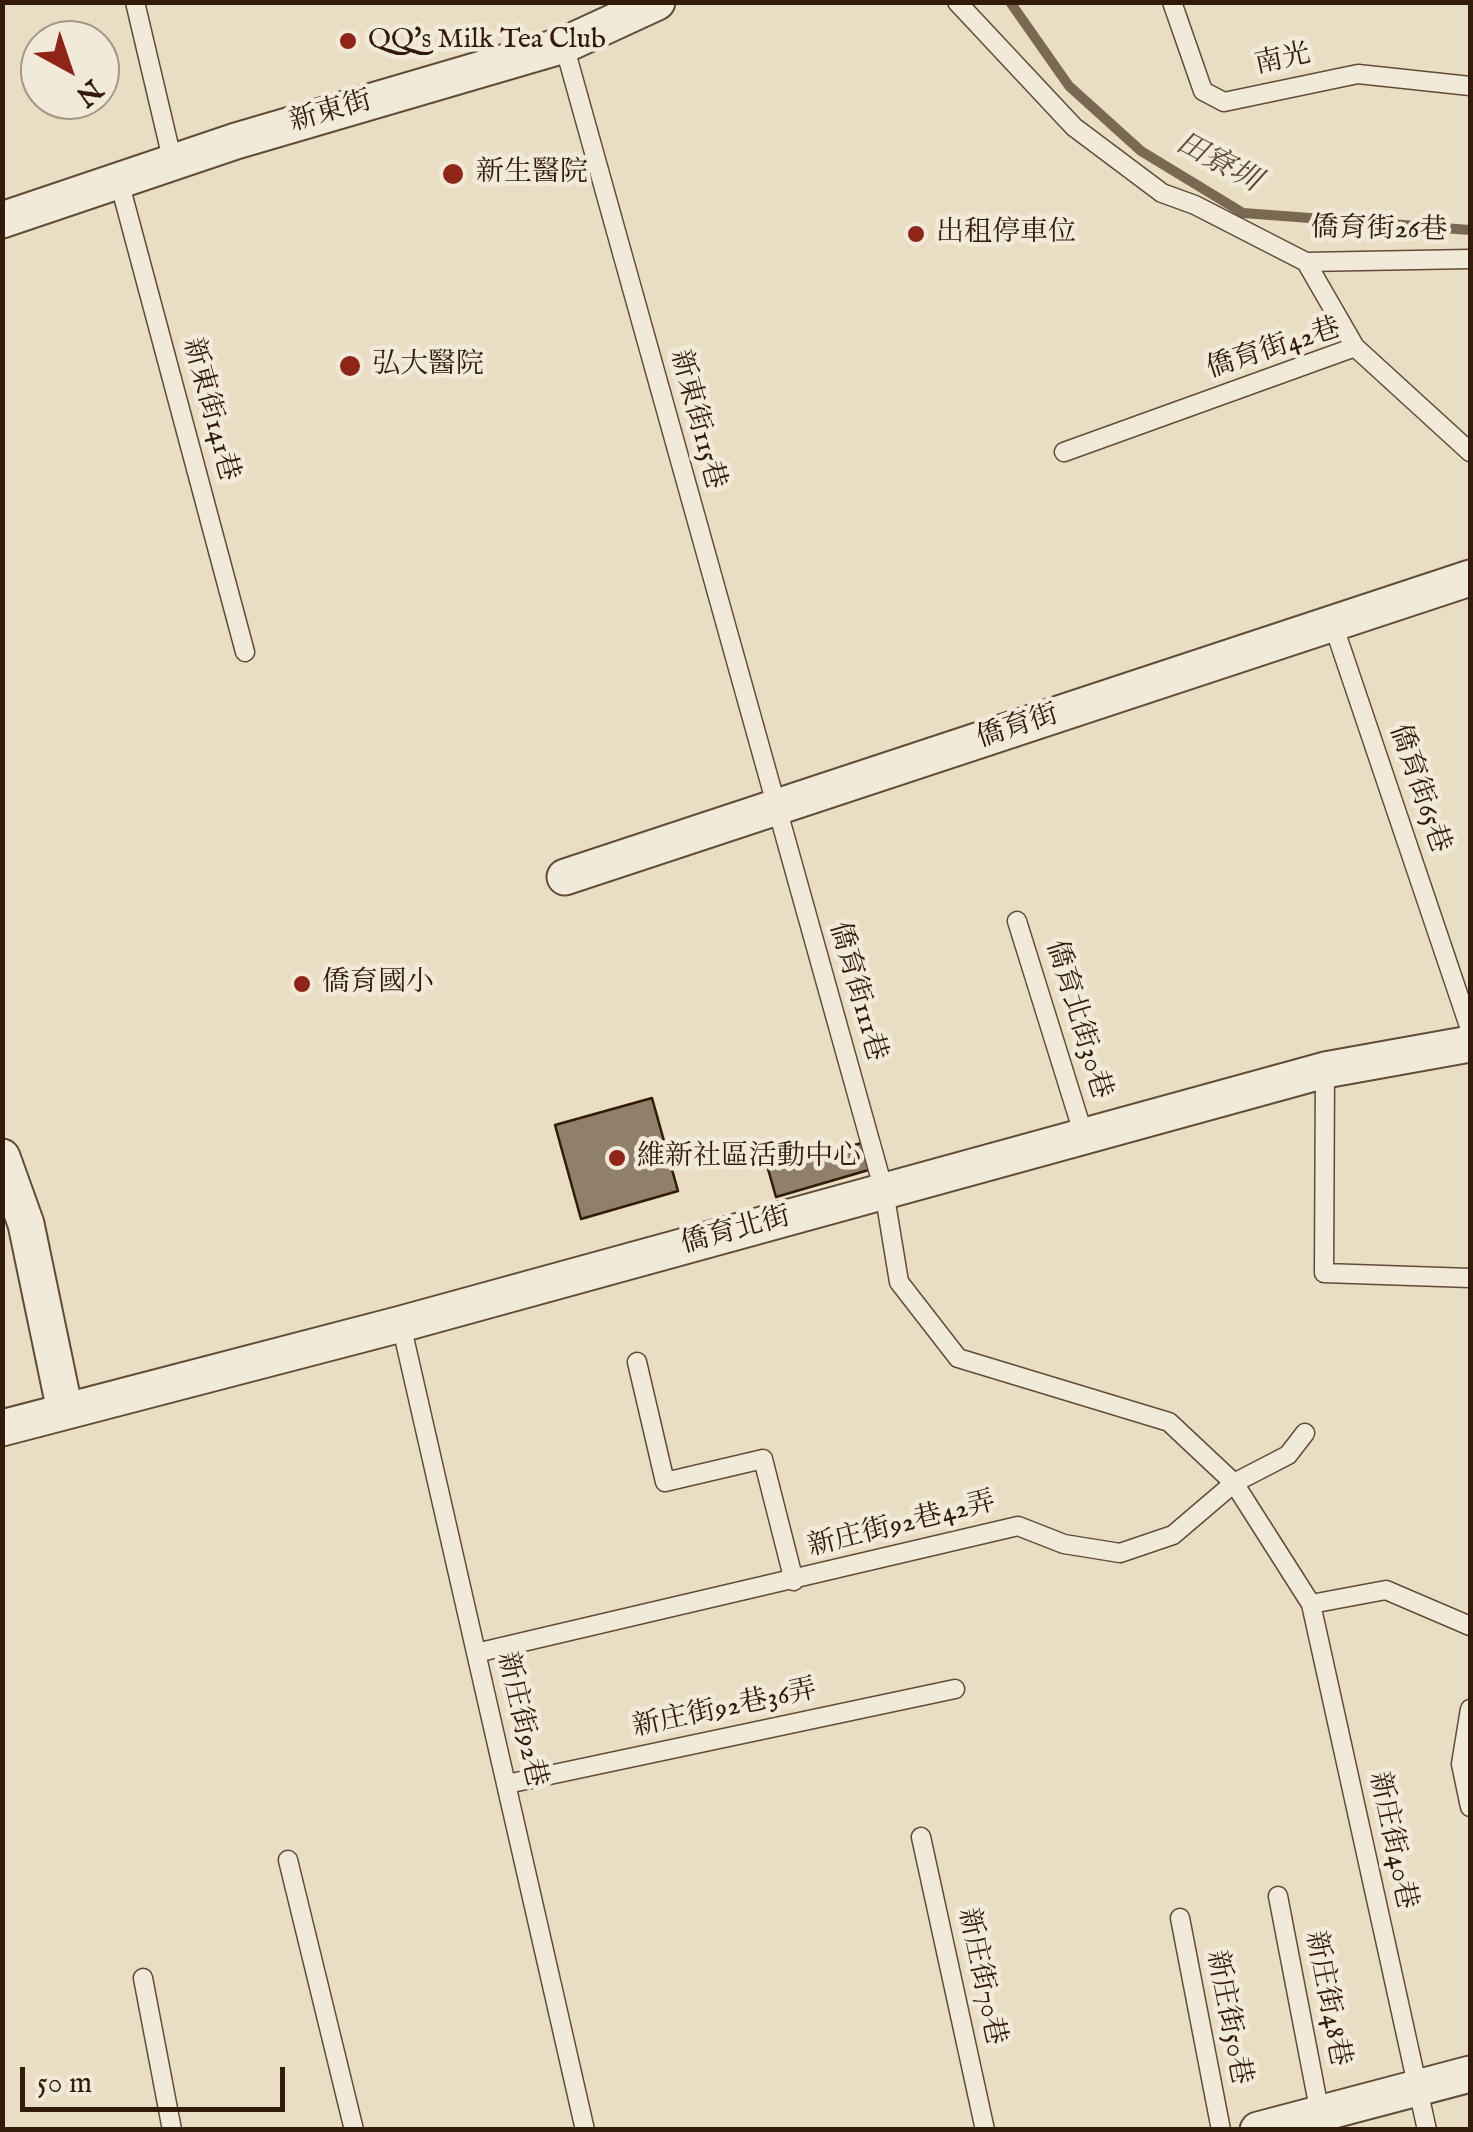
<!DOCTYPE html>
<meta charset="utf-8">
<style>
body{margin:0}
#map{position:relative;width:1473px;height:2132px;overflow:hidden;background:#e9dec3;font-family:"IM FELL English",serif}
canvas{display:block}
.frame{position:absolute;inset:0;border:5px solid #321b08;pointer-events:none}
.north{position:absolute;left:20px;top:20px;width:100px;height:100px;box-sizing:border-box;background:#f1ead8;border:2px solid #a59785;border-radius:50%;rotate:140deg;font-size:28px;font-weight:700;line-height:40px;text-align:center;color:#321b08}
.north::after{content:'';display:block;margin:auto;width:35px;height:45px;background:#8f2418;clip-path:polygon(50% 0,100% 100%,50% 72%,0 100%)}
.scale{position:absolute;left:20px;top:2067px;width:265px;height:45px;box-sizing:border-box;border:5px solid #321b08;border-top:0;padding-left:12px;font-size:30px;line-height:35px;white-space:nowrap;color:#321b08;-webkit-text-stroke:8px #f1ead8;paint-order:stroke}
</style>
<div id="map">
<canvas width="1473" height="2132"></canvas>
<div class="frame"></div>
<div class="north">N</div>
<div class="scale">50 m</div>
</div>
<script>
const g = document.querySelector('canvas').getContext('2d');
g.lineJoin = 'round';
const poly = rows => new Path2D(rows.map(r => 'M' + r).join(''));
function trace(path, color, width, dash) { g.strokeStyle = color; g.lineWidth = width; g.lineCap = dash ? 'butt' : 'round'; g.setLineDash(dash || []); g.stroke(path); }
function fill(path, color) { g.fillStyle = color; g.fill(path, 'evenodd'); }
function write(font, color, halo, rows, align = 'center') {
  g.font = font + ' "IM FELL English","Noto Serif TC",serif'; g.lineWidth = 9; g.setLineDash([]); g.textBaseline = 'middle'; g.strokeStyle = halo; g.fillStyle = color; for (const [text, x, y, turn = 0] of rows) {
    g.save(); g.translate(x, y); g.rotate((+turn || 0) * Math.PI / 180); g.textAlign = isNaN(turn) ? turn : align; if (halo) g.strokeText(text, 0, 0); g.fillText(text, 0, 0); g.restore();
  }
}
trace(poly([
 [1010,2,1069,86,1141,151,1243,213,1470,230]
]), '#7b6852', 10);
const building = poly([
 [652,1098,678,1191,581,1219,555,1125,652,1098],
 [865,1142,872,1169,776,1197,768,1169,865,1142]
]);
fill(building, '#918069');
trace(building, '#321b08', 2.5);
const service = poly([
 [135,2,173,163],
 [957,2,1074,127,1162,193,1195,205,1306,262,1470,259],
 [1172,2,1203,91,1224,102,1358,74,1470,86],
 [564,45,884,1191,899,1282,958,1358,1169,1422,1234,1483,1311,1604,1427,2130],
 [119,181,245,652],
 [1306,262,1355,347],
 [1064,452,1355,347,1470,452],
 [1333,624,1470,1029],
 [1017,921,1084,1136],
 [1325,1070,1324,1273,1470,1278],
 [401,1324,585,2130],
 [637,1362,665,1482,763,1459,794,1581],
 [1311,1604,1386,1590,1470,1626],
 [476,1653,1018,1526,1064,1544,1120,1553,1173,1535,1234,1483,1288,1455,1305,1433],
 [1470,1709,1461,1764,1470,1807],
 [507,1784,955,1689],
 [921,1837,985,2130],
 [288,1860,354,2130],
 [1278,1896,1320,2114],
 [1180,1918,1221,2130],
 [143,1978,172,2130]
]);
const minor = poly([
 [2,220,236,141,564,45,657,2],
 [565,877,1470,578],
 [2,1157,26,1224,65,1411],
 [2,1428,401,1324,1325,1070,1470,1044],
 [1258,2130,1470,2074]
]);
trace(service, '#604c37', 21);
trace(minor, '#604c37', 39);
trace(service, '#f1ead8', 18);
trace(minor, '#f1ead8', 35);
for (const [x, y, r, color] of [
 [348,41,10,"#8f2418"],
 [453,174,12,"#8f2418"],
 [916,234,10,"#8f2418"],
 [350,366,12,"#8f2418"],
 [302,984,10,"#8f2418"],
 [617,1158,10,"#8f2418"]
]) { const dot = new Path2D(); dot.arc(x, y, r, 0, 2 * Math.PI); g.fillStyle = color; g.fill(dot); trace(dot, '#f1ead8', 4); }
write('28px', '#321b08', '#f1ead8', [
 ["QQ's Milk Tea Club",368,41],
 ["新生醫院",476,174],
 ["出租停車位",936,234],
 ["弘大醫院",372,366],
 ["僑育國小",322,984],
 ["維新社區活動中心",637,1158]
], 'left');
write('28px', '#321b08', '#f1ead8', [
 ["南光",1283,61,-12],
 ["新東街",331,113,-16],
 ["僑育街26巷",1379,231,1],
 ["僑育街42巷",1274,350,-18],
 ["新東街141巷",209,410,75],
 ["新東街115巷",696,420,75],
 ["僑育街",1018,728,-18],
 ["僑育街65巷",1418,789,71],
 ["僑育街111巷",856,992,74],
 ["僑育北街30巷",1077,1020,73],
 ["僑育北街",736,1232,-15],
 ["新庄街92巷42弄",902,1526,-14],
 ["新庄街92巷36弄",725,1710,-12],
 ["新庄街92巷",520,1720,77],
 ["新庄街40巷",1391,1841,78],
 ["新庄街70巷",980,1977,78],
 ["新庄街48巷",1326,1999,79],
 ["新庄街50巷",1227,2018,79]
]);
write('italic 30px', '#5c4833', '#f1ead8', [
 ["田寮圳",1217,164,28]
]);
</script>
